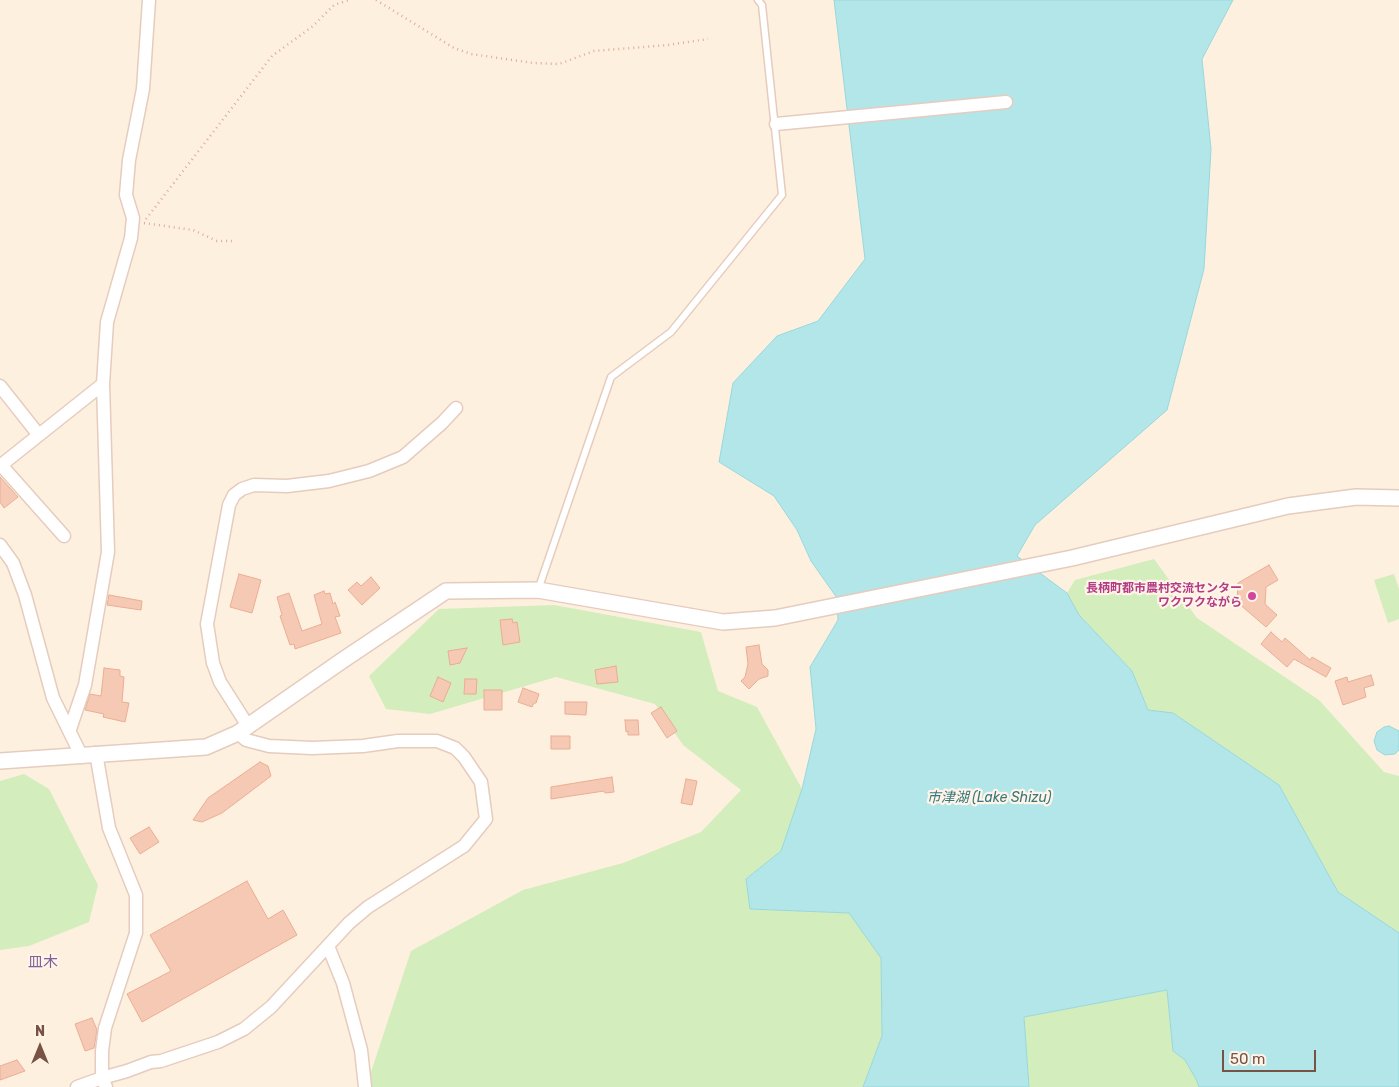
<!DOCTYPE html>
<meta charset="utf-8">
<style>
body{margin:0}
#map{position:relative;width:1399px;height:1087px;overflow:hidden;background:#fef0df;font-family:Rubik,sans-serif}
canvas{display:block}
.north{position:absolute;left:15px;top:1022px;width:50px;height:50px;-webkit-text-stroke:4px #fff4e7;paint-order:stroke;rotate:0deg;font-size:14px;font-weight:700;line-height:20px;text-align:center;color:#775245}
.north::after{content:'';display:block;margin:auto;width:18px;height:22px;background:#775245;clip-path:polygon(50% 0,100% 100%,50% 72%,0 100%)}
.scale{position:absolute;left:1222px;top:1050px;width:94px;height:22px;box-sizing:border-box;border:2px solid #775245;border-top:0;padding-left:6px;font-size:15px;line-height:18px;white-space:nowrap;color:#775245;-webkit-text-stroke:4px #fff4e7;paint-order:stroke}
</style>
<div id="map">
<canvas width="1399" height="1087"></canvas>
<div class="north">N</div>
<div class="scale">50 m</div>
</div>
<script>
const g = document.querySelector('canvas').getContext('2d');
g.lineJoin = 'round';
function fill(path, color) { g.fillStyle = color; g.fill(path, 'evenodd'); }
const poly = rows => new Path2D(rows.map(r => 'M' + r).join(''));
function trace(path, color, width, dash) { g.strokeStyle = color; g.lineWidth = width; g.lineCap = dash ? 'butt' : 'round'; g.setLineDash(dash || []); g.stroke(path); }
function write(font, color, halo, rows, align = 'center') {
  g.font = font + ' Rubik,"Noto Sans JP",sans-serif'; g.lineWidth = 4.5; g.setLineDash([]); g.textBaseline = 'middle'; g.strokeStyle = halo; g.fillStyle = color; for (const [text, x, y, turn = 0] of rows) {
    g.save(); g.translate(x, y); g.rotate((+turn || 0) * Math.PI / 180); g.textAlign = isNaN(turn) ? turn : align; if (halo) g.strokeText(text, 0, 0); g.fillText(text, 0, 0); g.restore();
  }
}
fill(poly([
 [1154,559,1197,618,1319,700,1384,772,1399,776,1399,933,1338,892,1279,785,1173,713,1148,711,1132,671,1079,615,1067,593,1075,580],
 [1394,574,1399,589,1399,619,1388,623,1374,580],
 [554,605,701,632,718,691,757,707,802,789,781,851,746,879,750,909,849,913,881,958,882,1036,863,1087,366,1087,411,951,523,890,623,863,701,832,741,790,683,745,655,704,556,677,430,714,386,709,369,676,439,609],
 [24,774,49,789,98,885,89,922,29,946,0,950,0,781],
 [1167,990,1173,1051,1185,1060,1197,1081,1199,1087,1029,1087,1024,1017]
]), '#d4edbd');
const water = poly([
 [834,0,1233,0,1202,59,1211,149,1204,269,1167,410,1035,525,1017,556,1067,593,1079,615,1132,671,1148,710,1173,713,1279,785,1338,892,1399,933,1399,1087,1199,1087,1197,1081,1185,1060,1173,1051,1167,990,1024,1017,1029,1087,863,1087,882,1036,881,958,849,913,750,909,746,879,781,851,802,789,816,729,810,667,838,620,837,598,811,561,797,530,774,496,719,462,733,383,777,336,818,321,865,259,834,0],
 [1389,726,1399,731,1399,750,1395,754,1385,755,1377,750,1374,741,1377,732,1384,727,1389,726]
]);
fill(water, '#b2e6e9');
trace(water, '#98d7dc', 1);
const building = poly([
 [0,477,18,497,4,508,0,502,0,477],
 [1269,565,1278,580,1266,587,1265,604,1277,615,1266,627,1237,602,1238,583,1269,565],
 [239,574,261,580,252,613,230,607,239,574],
 [371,577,380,588,362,605,348,590,357,582,361,586,371,577],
 [324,591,325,594,330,593,333,604,335,602,340,616,335,617,341,633,295,649,294,644,290,645,280,616,282,615,277,597,289,593,302,631,322,624,314,595,324,591],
 [109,595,142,601,141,610,107,605,109,595],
 [512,619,513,623,517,622,520,642,503,645,500,620,512,619],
 [1271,632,1282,642,1285,638,1310,660,1312,657,1331,668,1326,677,1294,659,1287,667,1261,644,1271,632],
 [759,645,762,664,768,670,768,676,759,679,749,689,741,681,745,677,748,664,746,647,759,645],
 [467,648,460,663,450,665,448,651,467,648],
 [616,666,618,682,597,684,595,670,616,666],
 [104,668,120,670,120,676,124,677,122,702,129,703,125,722,103,717,104,714,85,710,90,694,101,696,104,668],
 [1371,675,1374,685,1364,688,1366,697,1343,705,1335,681,1347,677,1348,682,1371,675],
 [438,677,451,683,443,702,430,696,438,677],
 [465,679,477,679,476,694,464,694,465,679],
 [523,688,539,694,536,703,534,703,532,707,518,702,523,688],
 [484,690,502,690,502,710,484,710,484,690],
 [565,702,587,702,586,715,565,714,565,702],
 [661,707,677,731,667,738,651,713,661,707],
 [625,720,638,720,639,735,628,735,628,731,626,732,625,720],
 [551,736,570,736,570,749,551,749,551,736],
 [260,762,268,766,271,776,222,813,202,822,193,820,208,798,260,762],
 [612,777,614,792,605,793,604,791,551,799,551,787,612,777],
 [686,779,697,781,692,805,681,803,686,779],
 [149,827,159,842,140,854,130,838,149,827],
 [247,881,268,919,283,910,297,935,142,1022,127,994,171,971,150,935,247,881],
 [92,1018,97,1030,94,1048,85,1051,75,1024,92,1018],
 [17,1060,25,1071,0,1080,0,1066,17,1060]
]);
fill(building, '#f6c9b4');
trace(building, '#eaad93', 1);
const service = poly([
 [538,590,611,377,671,332,782,195,762,5,758,0]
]);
const minor = poly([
 [776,124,1006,102],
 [0,386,38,434],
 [1,465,64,536],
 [0,466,103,384,107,322,131,238,133,218,126,195,129,160,143,89,149,0],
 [0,545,13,563,25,595,53,698,81,755],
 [248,726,220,682,213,663,207,624,229,505,234,495,242,489,254,485,287,486,329,481,369,471,403,457,442,423,456,408],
 [70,729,85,685,108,552,103,384],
 [96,753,109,828,136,895,136,933,105,1028,102,1051,102,1078,106,1087],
 [328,946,343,983,361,1050,365,1087],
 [77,1087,102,1078,127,1071,151,1062,161,1061,218,1042,244,1029,271,1007,349,923,368,907,464,846,486,819,481,782,464,757,455,748,437,741,398,741,363,746,312,748,269,746,246,740,238,733]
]);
const tertiary = poly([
 [0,761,206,747,238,733,343,660,446,591,538,590,723,622,775,618,1072,558,1288,506,1356,497,1399,498]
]);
trace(service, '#e5ccbe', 9);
trace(minor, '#e5ccbe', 15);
trace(tertiary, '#e5ccbe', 18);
trace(poly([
 [376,0,454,48,471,54,533,63,559,64,594,51,668,45,708,39],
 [146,219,272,56,313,26,334,5,349,0],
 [144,223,193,230,217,241,232,241]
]), '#dbac98', 2.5, [1, 4]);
trace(service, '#fff', 6);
trace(minor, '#fff', 12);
trace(tertiary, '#fff', 15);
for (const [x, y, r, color] of [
 [1252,596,5,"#d1479c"]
]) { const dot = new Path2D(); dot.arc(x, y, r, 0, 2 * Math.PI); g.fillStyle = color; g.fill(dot); trace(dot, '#fff4e7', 2); }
write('bold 12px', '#b23c85', '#fff4e7', [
 ["長柄町都市農村交流センター",1242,589],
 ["ワクワクながら",1242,603]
], 'right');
write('italic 14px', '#37787e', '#fff4e7', [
 ["市津湖 (Lake Shizu)",989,798]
]);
write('15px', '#82609b', '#fff4e7', [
 ["皿木",43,963]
]);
</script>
